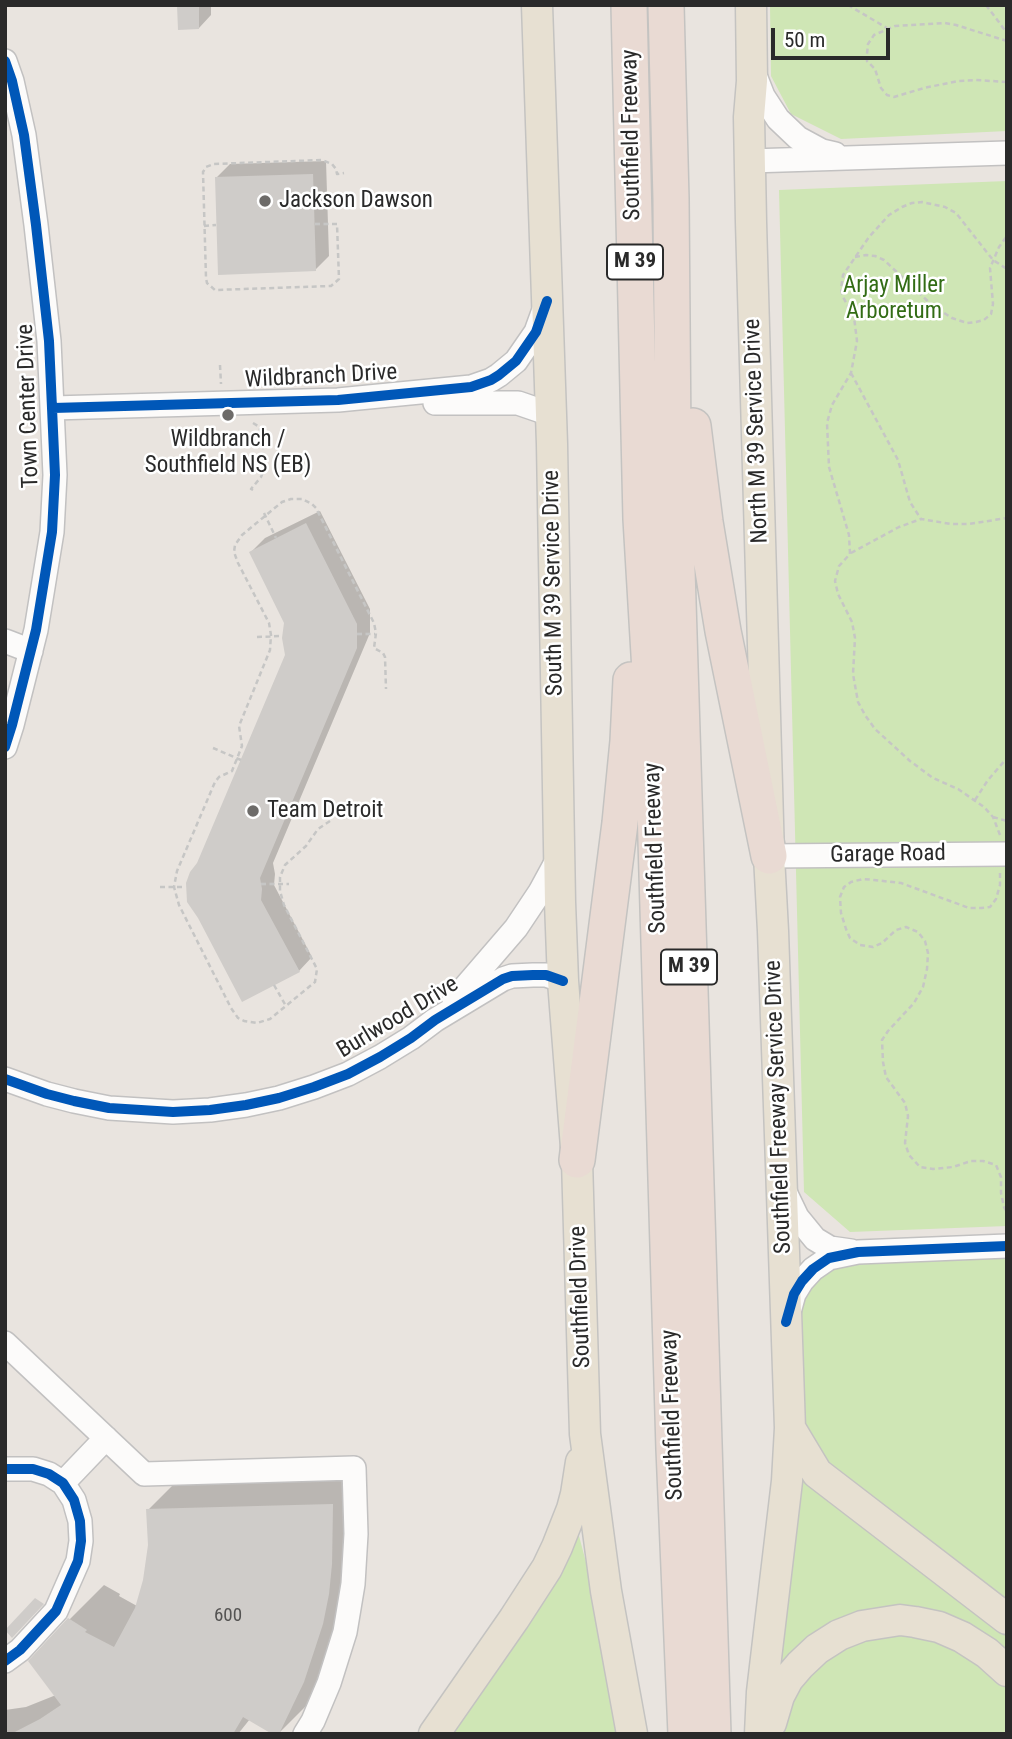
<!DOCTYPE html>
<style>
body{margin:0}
#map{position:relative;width:1012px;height:1739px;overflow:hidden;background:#e9e4df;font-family:"Roboto Condensed",sans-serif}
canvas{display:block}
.frame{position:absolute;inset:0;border:7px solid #2a2a2a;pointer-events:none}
.scale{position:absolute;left:771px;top:28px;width:119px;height:32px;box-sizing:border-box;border:4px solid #2a2a2a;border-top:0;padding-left:9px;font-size:21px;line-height:24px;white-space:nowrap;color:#2a2a2a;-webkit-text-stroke:5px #fff;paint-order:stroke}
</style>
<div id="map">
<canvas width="1012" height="1739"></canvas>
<div class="frame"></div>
<div class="scale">50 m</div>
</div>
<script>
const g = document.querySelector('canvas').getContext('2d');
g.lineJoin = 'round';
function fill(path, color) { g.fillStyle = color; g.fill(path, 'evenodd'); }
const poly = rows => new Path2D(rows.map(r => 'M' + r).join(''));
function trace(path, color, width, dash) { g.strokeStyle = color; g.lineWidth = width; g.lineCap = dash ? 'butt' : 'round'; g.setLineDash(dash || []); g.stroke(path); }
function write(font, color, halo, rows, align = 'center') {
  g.font = font + ' "Roboto Condensed",sans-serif'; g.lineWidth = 5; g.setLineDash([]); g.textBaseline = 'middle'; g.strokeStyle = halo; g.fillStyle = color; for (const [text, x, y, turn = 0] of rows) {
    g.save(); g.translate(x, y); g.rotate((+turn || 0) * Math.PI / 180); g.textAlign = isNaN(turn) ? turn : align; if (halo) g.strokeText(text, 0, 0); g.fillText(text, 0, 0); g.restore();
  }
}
fill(poly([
 [770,5,1007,5,1007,131,841,139,791,114,771,76],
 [1007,181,1007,1226,850,1232,804,1192,779,190],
 [1007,1254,1007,1603,826,1466,801,1429,798,1324,801,1307,811,1287,828,1271,847,1261],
 [804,1474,1007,1625,1007,1660,892,1612,778,1677,799,1476],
 [578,1532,603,1627,624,1734,441,1734],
 [888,1631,940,1638,995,1671,1007,1687,1007,1734,782,1734,784,1720,799,1688,822,1659,843,1645]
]), '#cfe6b5');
fill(poly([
 [179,5,211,5,211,15,199,28],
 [326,161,329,256,315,270,216,178,230,164],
 [320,511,370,609,370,633,273,863,275,874,274,885,312,957,299,971,199,863,287,655,286,623,251,552,265,538],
 [367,1469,366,1527,312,1700,278,1734,250,1719,238,1734,5,1734,5,1710,26,1707,56,1695,69,1620,104,1585,120,1594,119,1596,137,1606,145,1581,150,1545,148,1510,183,1475]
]), '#0003');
fill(poly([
 [177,5,199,5,199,29,178,30],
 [313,174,316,271,218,275,215,177],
 [306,523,357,624,357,648,260,878,262,889,261,900,300,972,242,1002,198,918,187,902,186,883,190,872,197,863,285,655,282,638,284,623,249,552],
 [333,1504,332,1564,329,1594,323,1624,304,1682,279,1734,272,1734,243,1717,233,1734,11,1734,40,1719,61,1705,28,1661,68,1618,87,1630,85,1632,114,1647,135,1608,143,1580,148,1545,146,1509],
 [35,1598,44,1604,12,1638,5,1630]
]), '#cfccc9');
const minor = poly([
 [5,61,12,81,24,135,36,225,49,341,55,475,52,532,36,630,12,725,5,747],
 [754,73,763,96,778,119,798,138,822,151,835,154],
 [750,161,1007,153],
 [435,403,518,403,550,414],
 [53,408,338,400,471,387,491,380,499,375,516,361,536,332,545,307],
 [5,641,31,651],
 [769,856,1007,854],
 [454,1000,516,928,540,892,559,857],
 [5,1079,47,1094,74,1101,109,1108,173,1112,210,1110,246,1105,279,1098,314,1087,348,1074,380,1057,411,1038,435,1020,503,979,512,976,533,975,546,975,563,981],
 [785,1192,797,1217,815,1239,830,1248,851,1251],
 [789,1312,794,1294,802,1281,813,1269,829,1258,858,1252,1007,1246],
 [5,1343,144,1474,354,1468,356,1534,353,1584,345,1632,329,1683,313,1721,305,1734],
 [5,1469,33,1469,49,1474,63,1483,74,1500,80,1521,81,1541,78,1561,56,1611,20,1650,5,1661],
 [63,1483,106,1438]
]);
const major = poly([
 [537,5,552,444,560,902,563,981,577,1160,585,1434,606,1591,632,1734],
 [751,5,752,81,749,117,751,222,769,856,773,931,790,1428,787,1481,762,1692,760,1734],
 [790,1428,817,1473,1007,1619],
 [771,1723,779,1696,788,1679,800,1665,817,1649,839,1635,862,1626,900,1620,915,1622,939,1627,962,1637,987,1653,1007,1671],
 [434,1734,514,1619,547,1568,557,1547,572,1509,576,1494,581,1462]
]);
const highway = poly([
 [629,5,641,519,652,705,674,1449,686,1734],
 [666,5,671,199,673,440,713,1734],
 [693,426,705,522,723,631,769,856],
 [577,1160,620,823,628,741,631,680]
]);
trace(minor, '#c2c1c1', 26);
trace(major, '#c4c3c1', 33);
trace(highway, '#c4c3c1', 38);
trace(poly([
 [848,5,887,28],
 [986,5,1007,33],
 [1007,41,956,25,945,23,895,26,874,35,868,44,867,54,867,61,875,69,881,88,887,95,894,97,924,88,958,81,976,80,1007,82],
 [315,224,337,224,339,279,331,286,215,290,207,283,206,278,203,172,206,167,214,164,322,160,332,164,336,169,337,174,344,173],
 [204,226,216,225],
 [855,257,866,255,875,256,884,260,933,306,952,318,967,323,976,322,984,320,991,314,993,304,990,268,999,247,1007,236],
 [220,365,221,384],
 [851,373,898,460,910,502,921,519],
 [253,423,258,426,263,434,263,454],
 [253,490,251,489,261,477,263,472],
 [264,513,276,538],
 [851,553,899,527,921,519,951,524,969,524,1007,518],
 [357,634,375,634],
 [257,637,282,636],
 [213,748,241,760],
 [975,800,988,780,1007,758],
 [993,817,1007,821],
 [330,821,318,829,306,846,285,865,280,877,280,891,284,905,317,969,315,982,270,1019,257,1023,244,1021,238,1018,231,1008,179,905,174,887,177,871,215,782,219,777,232,771,242,746,239,726,270,650,271,635,269,623,238,563,234,552,235,545,242,535,282,502,291,499,302,499,312,504,316,508,374,623,376,633,374,648,383,653,385,657,386,689],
 [1000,835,993,817,984,807,958,789,933,778,910,761,875,729,865,715,858,702,853,674,855,638,852,622,838,594,835,581,839,566,850,554,849,535,829,467,827,423,832,405,851,373,857,341,854,317,843,297,841,289,843,275,869,237,889,215,902,207,912,203,922,202,945,207,956,213,993,260,1007,269],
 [1000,873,1000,885,996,899,990,907,981,908,969,908,901,883,874,880,863,879,851,882,844,887,840,897,841,913,846,929,850,938,860,945,873,947,882,943,896,930,906,927,918,932,925,941,928,953,927,969,923,987,914,1003,888,1031,882,1040,883,1062,886,1077,905,1103,908,1116,905,1143,909,1155,920,1167,933,1169,953,1167,971,1161,983,1161,996,1165,1001,1177,1001,1193,1004,1207,1007,1212],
 [261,884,289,884],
 [160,887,185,887],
 [274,985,286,1006]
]), '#c6c6c5', 2.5, [5, 3.5]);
trace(minor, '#fcfbfa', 23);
trace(major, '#e7e0d2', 30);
trace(highway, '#e9dad3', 35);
trace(poly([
 [5,61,12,81,24,135,36,225,49,341,55,475,52,532,36,630,12,725,5,747],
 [53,408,338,400,471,387,491,380,499,375,516,361,536,332,547,301],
 [5,1079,47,1094,74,1101,109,1108,173,1112,210,1110,246,1105,279,1098,314,1087,348,1074,380,1057,411,1038,435,1020,503,979,512,976,533,975,546,975,563,981],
 [786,1322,794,1294,802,1281,813,1269,829,1258,858,1252,1007,1246],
 [5,1469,33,1469,49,1474,63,1483,74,1500,80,1521,81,1541,78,1561,56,1611,20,1650,5,1661]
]), '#0057b8', 10);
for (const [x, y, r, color] of [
 [265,201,7,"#6d6b69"],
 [228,415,7,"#6d6b69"],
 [253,811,7,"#6d6b69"]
]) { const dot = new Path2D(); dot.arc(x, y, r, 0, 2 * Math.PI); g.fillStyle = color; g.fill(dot); trace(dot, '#fff', 2.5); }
write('19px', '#545352', null, [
 ["600",228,1616]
]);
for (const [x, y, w] of [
 [635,262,56],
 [689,967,56]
]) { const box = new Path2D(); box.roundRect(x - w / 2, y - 17.5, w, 35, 5); g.fillStyle = '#fff'; g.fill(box); trace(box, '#2a2a2a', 2); }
write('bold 21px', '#2a2a2a', null, [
 ["M 39",635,262],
 ["M 39",689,967]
]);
write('23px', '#2a2a2a', '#fff', [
 ["Southfield Freeway",632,135,-91],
 ["Wildbranch Drive",321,377,-3],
 ["Town Center Drive",29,406,-92],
 ["North M 39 Service Drive",757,431,-92],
 ["South M 39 Service Drive",554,583,-91],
 ["Southfield Freeway",656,848,-92],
 ["Garage Road",888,855,-1],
 ["Burlwood Drive",398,1018,-31],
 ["Southfield Freeway Service Drive",779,1107,-92],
 ["Southfield Drive",581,1297,-92],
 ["Southfield Freeway",673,1415,-92]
]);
write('23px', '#2a2a2a', '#fff', [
 ["Jackson Dawson",279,201],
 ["Wildbranch /",228,440,"center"],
 ["Southfield NS (EB)",228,466,"center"],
 ["Team Detroit",267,811]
], 'left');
write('23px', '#326c15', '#fff', [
 ["Arjay Miller",894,286],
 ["Arboretum",894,312]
]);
</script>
